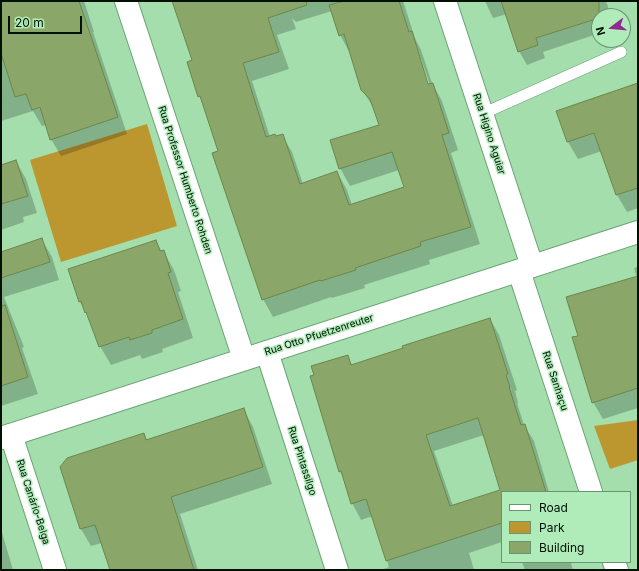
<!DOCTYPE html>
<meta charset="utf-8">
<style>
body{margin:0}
#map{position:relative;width:639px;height:571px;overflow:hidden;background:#a3deac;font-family:Inter,sans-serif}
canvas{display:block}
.frame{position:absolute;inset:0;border:2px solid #001103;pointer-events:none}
.legend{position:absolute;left:501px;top:491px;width:130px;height:72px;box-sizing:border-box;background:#b0ecb9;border:1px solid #6a9470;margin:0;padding:5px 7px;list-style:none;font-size:12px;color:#001103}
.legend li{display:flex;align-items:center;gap:8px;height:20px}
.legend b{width:20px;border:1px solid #6a9470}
.north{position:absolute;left:591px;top:8px;width:40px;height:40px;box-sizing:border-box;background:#b0ecb9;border:1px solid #6a9470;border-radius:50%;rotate:254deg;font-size:11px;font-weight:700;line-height:16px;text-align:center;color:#001103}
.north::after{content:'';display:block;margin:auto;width:14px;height:18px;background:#912a8f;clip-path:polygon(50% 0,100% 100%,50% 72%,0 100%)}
.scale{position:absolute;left:8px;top:16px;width:74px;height:18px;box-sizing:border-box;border:2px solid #001103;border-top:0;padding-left:5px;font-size:12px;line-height:14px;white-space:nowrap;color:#001103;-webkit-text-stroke:3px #b0ecb9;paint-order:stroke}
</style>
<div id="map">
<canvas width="639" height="571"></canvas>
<div class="frame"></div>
<ul class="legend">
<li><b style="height:5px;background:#fff"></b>Road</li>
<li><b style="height:11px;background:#bc972f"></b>Park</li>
<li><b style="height:11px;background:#8aa769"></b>Building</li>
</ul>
<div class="north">N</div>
<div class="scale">20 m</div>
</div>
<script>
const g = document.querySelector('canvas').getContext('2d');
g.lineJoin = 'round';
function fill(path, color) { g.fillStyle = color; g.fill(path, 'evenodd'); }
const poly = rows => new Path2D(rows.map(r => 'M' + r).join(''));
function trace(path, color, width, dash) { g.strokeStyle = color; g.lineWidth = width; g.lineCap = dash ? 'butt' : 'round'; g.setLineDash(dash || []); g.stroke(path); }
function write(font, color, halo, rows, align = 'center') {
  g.font = font + ' Inter,sans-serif'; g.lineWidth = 3; g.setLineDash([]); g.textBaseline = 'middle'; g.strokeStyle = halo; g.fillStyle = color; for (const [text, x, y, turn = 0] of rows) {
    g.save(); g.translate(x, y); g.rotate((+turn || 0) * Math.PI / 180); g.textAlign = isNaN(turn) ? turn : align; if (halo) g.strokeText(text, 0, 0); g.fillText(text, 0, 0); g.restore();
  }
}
fill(poly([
 [147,124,177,226,61,262,30,160],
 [638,420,638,460,610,469,594,426]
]), '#bc972f');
fill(poly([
 [1,1,84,1,94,32,93,32,127,134,61,156,51,139,47,125,42,126,33,111,1,121],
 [173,1,403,1,415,38,421,50,432,83,442,101,458,150,451,153,480,244,429,260,430,264,364,285,365,288,332,298,331,297,273,317,263,299,219,152,204,104,199,96,193,61],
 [332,11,340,35,350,53,362,90,375,110,380,125,340,168,350,186,399,170,405,188,352,205,347,190,337,172,303,184,292,152,282,135,276,137,270,137,252,81,289,69,277,35,296,29,292,18,296,22],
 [414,38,431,88,429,89],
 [485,1,606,1,611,16,599,16,599,40,600,40,598,41,594,35,543,52,545,58,527,65,519,51,507,14,493,18],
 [638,85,638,208,627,212,617,195,602,151,578,159,568,142,558,111],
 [16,161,26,179,37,213,23,217,24,222,1,230,1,163,3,165],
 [42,240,52,257,59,280,4,297,24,347,22,348,38,394,1,406,1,253],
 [156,241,162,252,163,251,174,270,181,291,178,292,193,338,162,349,163,352,142,359,140,355,111,365,100,346,90,319,80,302,69,269],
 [638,267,638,408,603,419,593,402,579,337,637,278,634,268],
 [490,319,499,335,517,390,515,391,518,403,517,403,524,425,534,441,549,492,502,492,502,542,469,553,474,570,381,570,389,567,373,516,361,520,352,503,344,479,340,471,315,375,347,356,353,366],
 [484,435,501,490,453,506,434,451],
 [244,410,253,427,272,484,180,514,198,570,111,570,102,543,91,546,81,529,61,467,144,434,148,441],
 [1,529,13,570,1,570],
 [522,562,573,562,571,563,573,570,525,570]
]), '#0003');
const building = poly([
 [1,1,79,1,118,117,50,140,40,107,32,110,26,94,15,97,1,53,1,1],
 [172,1,306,1,307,5,268,18,279,52,243,63,266,137,275,134,276,136,283,134,300,184,337,171,349,205,404,187,392,152,339,169,330,140,379,125,370,99,361,90,344,34,339,36,329,5,344,1,399,1,409,32,412,31,428,84,433,83,449,133,442,135,471,227,420,242,421,246,355,268,356,270,321,281,320,280,262,300,212,153,218,151,200,96,198,97,187,62,192,60,172,1],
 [501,1,599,1,599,18,536,38,538,45,518,52,501,1],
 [638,83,638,188,616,195,594,133,567,142,556,111,638,83],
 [16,160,28,196,1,204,1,165,16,160],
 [42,238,50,262,1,278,1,252,42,238],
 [156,240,160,251,164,250,171,272,168,273,183,319,152,330,152,333,130,340,129,337,99,347,86,312,85,313,81,301,79,302,68,269,156,240],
 [638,276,638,388,592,403,572,337,578,336,566,297,638,276],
 [5,305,28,377,1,386,1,306,5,305],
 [490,318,508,374,506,375,510,387,509,387,521,425,525,424,546,492,502,492,502,523,386,561,366,499,351,504,341,471,339,472,310,376,314,375,311,366,348,355,351,365,403,348,402,346,490,318],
 [478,418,500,490,450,506,426,435,478,418],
 [244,408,263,467,171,497,194,570,110,570,95,525,80,529,60,467,67,458,144,433,146,440,244,408]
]);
fill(building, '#8aa769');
trace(building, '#6b8649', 1);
const lane = poly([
 [482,114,621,52]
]);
const street = poly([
 [126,1,244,359],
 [445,1,532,266],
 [519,271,591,492],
 [267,352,337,570],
 [11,435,55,570],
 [614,562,617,570]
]);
const secondary = poly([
 [1,438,638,232]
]);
trace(lane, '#6aa374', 12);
trace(street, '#6aa374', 24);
trace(secondary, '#6aa374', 24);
trace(lane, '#fff', 11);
trace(street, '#fff', 22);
trace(secondary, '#fff', 22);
write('10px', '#001103', '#b0ecb9', [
 ["Rua Higino Aguiar",489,134,72],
 ["Rua Professor Humberto Rohden",185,180,72],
 ["Rua Otto Pfuetzenreuter",319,335,-18],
 ["Rua Sanhaçu",555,381,72],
 ["Rua Pintassilgo",302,461,72],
 ["Rua Canário-Belga",33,502,72]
]);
</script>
